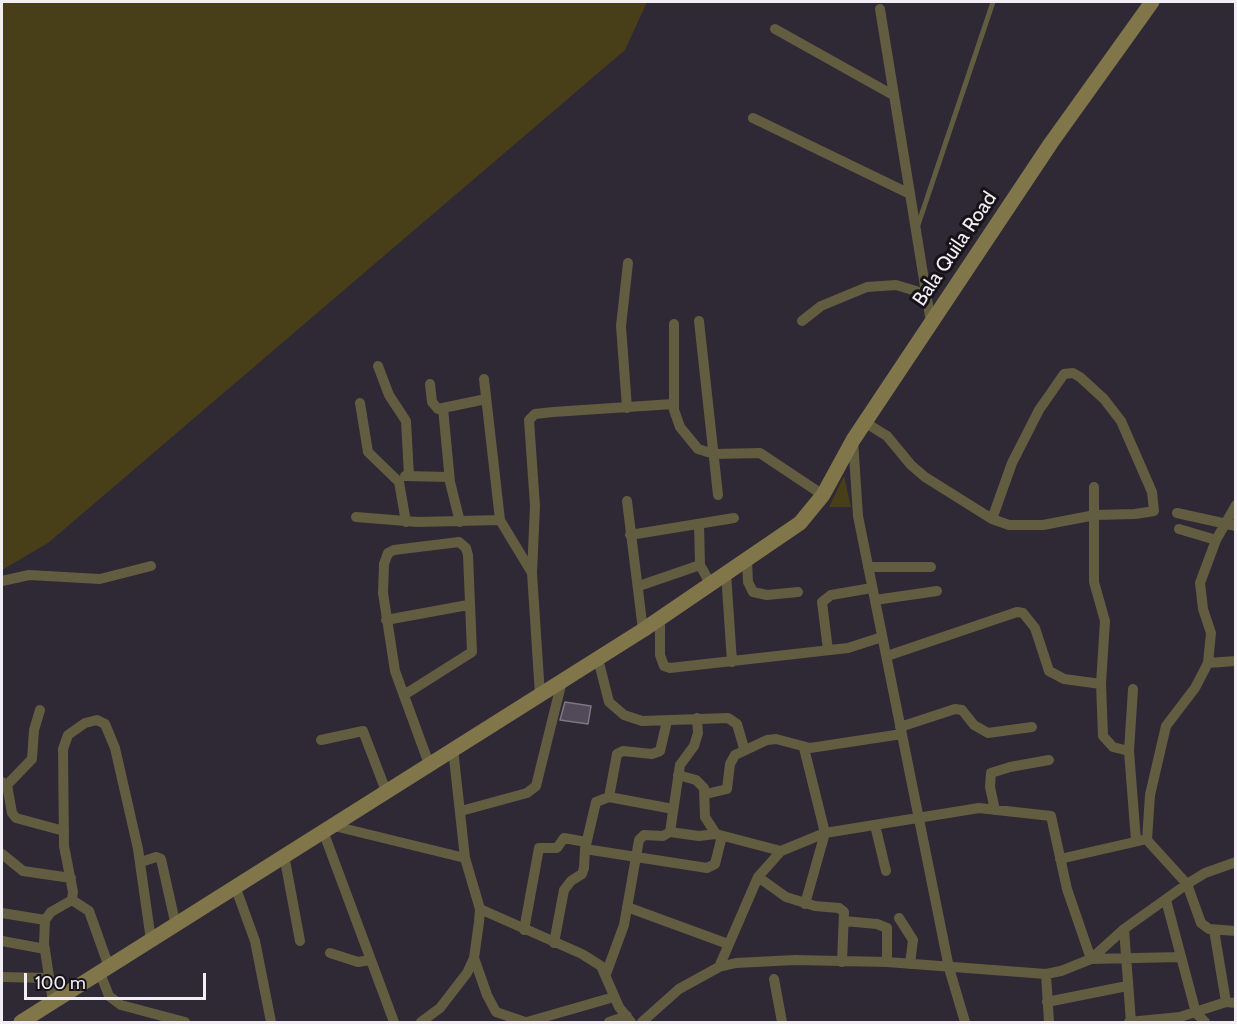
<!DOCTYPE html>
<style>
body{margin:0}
#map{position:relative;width:1237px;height:1024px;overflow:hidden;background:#2f2835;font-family:Cabin,sans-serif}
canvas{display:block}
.frame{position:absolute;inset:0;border:3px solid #f2eef6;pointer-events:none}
.scale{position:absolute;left:24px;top:973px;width:182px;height:27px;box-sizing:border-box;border:3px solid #f2eef6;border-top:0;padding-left:8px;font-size:18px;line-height:21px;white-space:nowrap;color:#f2eef6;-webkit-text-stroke:4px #161318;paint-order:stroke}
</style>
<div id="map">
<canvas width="1237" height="1024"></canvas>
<div class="frame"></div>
<div class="scale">100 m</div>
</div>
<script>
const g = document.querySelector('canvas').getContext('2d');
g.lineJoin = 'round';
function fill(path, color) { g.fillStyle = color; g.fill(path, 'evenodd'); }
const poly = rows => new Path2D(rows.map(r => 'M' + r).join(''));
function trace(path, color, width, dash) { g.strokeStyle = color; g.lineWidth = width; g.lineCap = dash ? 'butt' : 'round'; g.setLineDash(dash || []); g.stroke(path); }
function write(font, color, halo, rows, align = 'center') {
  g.font = font + ' Cabin,sans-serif'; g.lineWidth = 6; g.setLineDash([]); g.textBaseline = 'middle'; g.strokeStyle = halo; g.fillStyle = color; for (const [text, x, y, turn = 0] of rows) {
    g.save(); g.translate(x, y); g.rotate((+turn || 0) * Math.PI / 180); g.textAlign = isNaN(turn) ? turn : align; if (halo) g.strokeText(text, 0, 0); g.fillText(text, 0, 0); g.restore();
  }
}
fill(poly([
 [2,2,647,2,625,50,48,543,2,570],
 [844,476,851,507,829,507]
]), '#483f19');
const building = poly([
 [565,702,591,706,588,724,560,720,565,702]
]);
fill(building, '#524a58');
trace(building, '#7f7686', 1.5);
trace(poly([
 [918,225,993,2]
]), '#625c40', 5);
trace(poly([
 [880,9,931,323],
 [775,29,893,95],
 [753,118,910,194],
 [699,321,718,495],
 [802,321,821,306,867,287,896,285,926,294],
 [674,324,674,410,680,427,698,449,714,454,760,453,823,495],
 [378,366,389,395,406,421,409,476],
 [484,379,500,520],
 [430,384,432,402,438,409,486,399],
 [360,403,368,452,399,482,406,522],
 [443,408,450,482,460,522],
 [627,408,621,326,628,263],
 [866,423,887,436,911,465,925,477,992,519,1009,525,1043,525,1095,515,1135,514,1154,511,1152,492,1121,421,1104,399,1080,377,1073,373,1064,374,1039,410,1012,463,992,519],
 [853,440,858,516,949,968,965,1022],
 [405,476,449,477],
 [1094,487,1094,582,1105,621,1101,684,1103,736,1113,747,1129,751],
 [627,501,643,630],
 [1236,505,1216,540,1200,583,1203,609,1211,633,1208,663,1195,688,1166,726,1150,795,1147,840,1187,884,1201,923,1209,929,1236,931],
 [1177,513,1236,526],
 [356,517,418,522,500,520,532,573],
 [699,524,700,565,710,583],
 [1179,529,1216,540],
 [630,535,734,518],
 [747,560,748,582,753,592,767,595,798,592],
 [868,567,931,567],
 [726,573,732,662],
 [2,581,29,575,100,579,151,566],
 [639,586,700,565],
 [875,600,937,591],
 [660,619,660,655,664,666,670,668,848,648,882,637],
 [386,620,468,605],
 [828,650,822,602,831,595,872,588],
 [887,656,1017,612,1023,613,1035,628,1049,671,1064,679,1101,684],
 [598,659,609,702,624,715,642,721,728,718,737,724,744,748],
 [1208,663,1236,661],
 [1133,689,1129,751,1136,841],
 [404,695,472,652,468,555,466,548,459,542,394,550,388,553,384,564,383,593,395,671,429,764],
 [540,695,532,573,535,506,529,420,535,414,553,412,673,404],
 [900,727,955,709,962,710,974,725,988,733,1032,727],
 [321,740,363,731,386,791],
 [804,748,825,833,805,904],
 [678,775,696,780,704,788,705,817,716,834,781,851],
 [2,782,7,785,12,813,16,818,64,831],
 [7,785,32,759,34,730,40,710],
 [706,794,727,789,730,764,735,755,767,740,776,739,810,748,902,734],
 [609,797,617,754,623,751,652,754,660,751,667,721],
 [995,810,990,787,991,773,1010,767,1049,760],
 [461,811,527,793,536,786,562,681],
 [875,825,886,871],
 [334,826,465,858],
 [323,831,394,1022],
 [670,832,699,836,716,834],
 [585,849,707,868,715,864,722,836],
 [2,854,23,871,71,878],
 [284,855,300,941],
 [1060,859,1143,840],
 [141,862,156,857,161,859,176,926],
 [758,877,786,897,815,906,839,908,844,912,842,962],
 [235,886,255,941,271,1022],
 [72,900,89,911,109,967],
 [1166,900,1196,1013,1205,1022],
 [627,907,728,944],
 [480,909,582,954,601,966,619,1007,631,1022],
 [2,913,45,920],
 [899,918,913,940,910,964],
 [844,921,877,924,887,928,887,962],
 [1124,929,1131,1022],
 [524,930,539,848,557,848,564,838,586,842],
 [1214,930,1226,1002],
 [2,941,45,949],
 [554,943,564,890,571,881,582,874,584,868,585,849,596,802,609,797,673,809],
 [330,953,358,962,370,960],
 [474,958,487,995,496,1012,525,1022],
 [719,967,758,877,781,851,825,833,979,808,1051,816,1067,889,1091,959,1181,957],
 [100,973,109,996,121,1005,185,1022],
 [606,974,624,925,639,840,644,835,663,836,670,832,680,765,694,746,698,733,697,718],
 [1046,974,1049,1022],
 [2,977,48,978],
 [774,979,782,1022],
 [53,1002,44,944,45,920,51,912,72,900,73,892,64,846,63,749,68,735,85,723,97,720,105,724,115,748,138,849,151,940],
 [1047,1002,1127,986],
 [421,1022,440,1008,467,973,474,958,479,922,480,909,465,858,453,749],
 [527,1022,614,997],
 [609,1022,627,1016],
 [642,1022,679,989,719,967,736,963,795,960,887,962,1046,974,1061,971,1091,959,1124,929,1187,884,1205,873,1236,862],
 [1129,1022,1180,1017,1226,1002,1236,1003]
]), '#625c40', 10);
trace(poly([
 [21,1022,643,630,800,523,823,495,853,440,1051,143,1152,2]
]), '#81764a', 15);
write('20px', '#f2eef6', '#161318', [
 ["Bala Quila Road",955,249,-56]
]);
</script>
